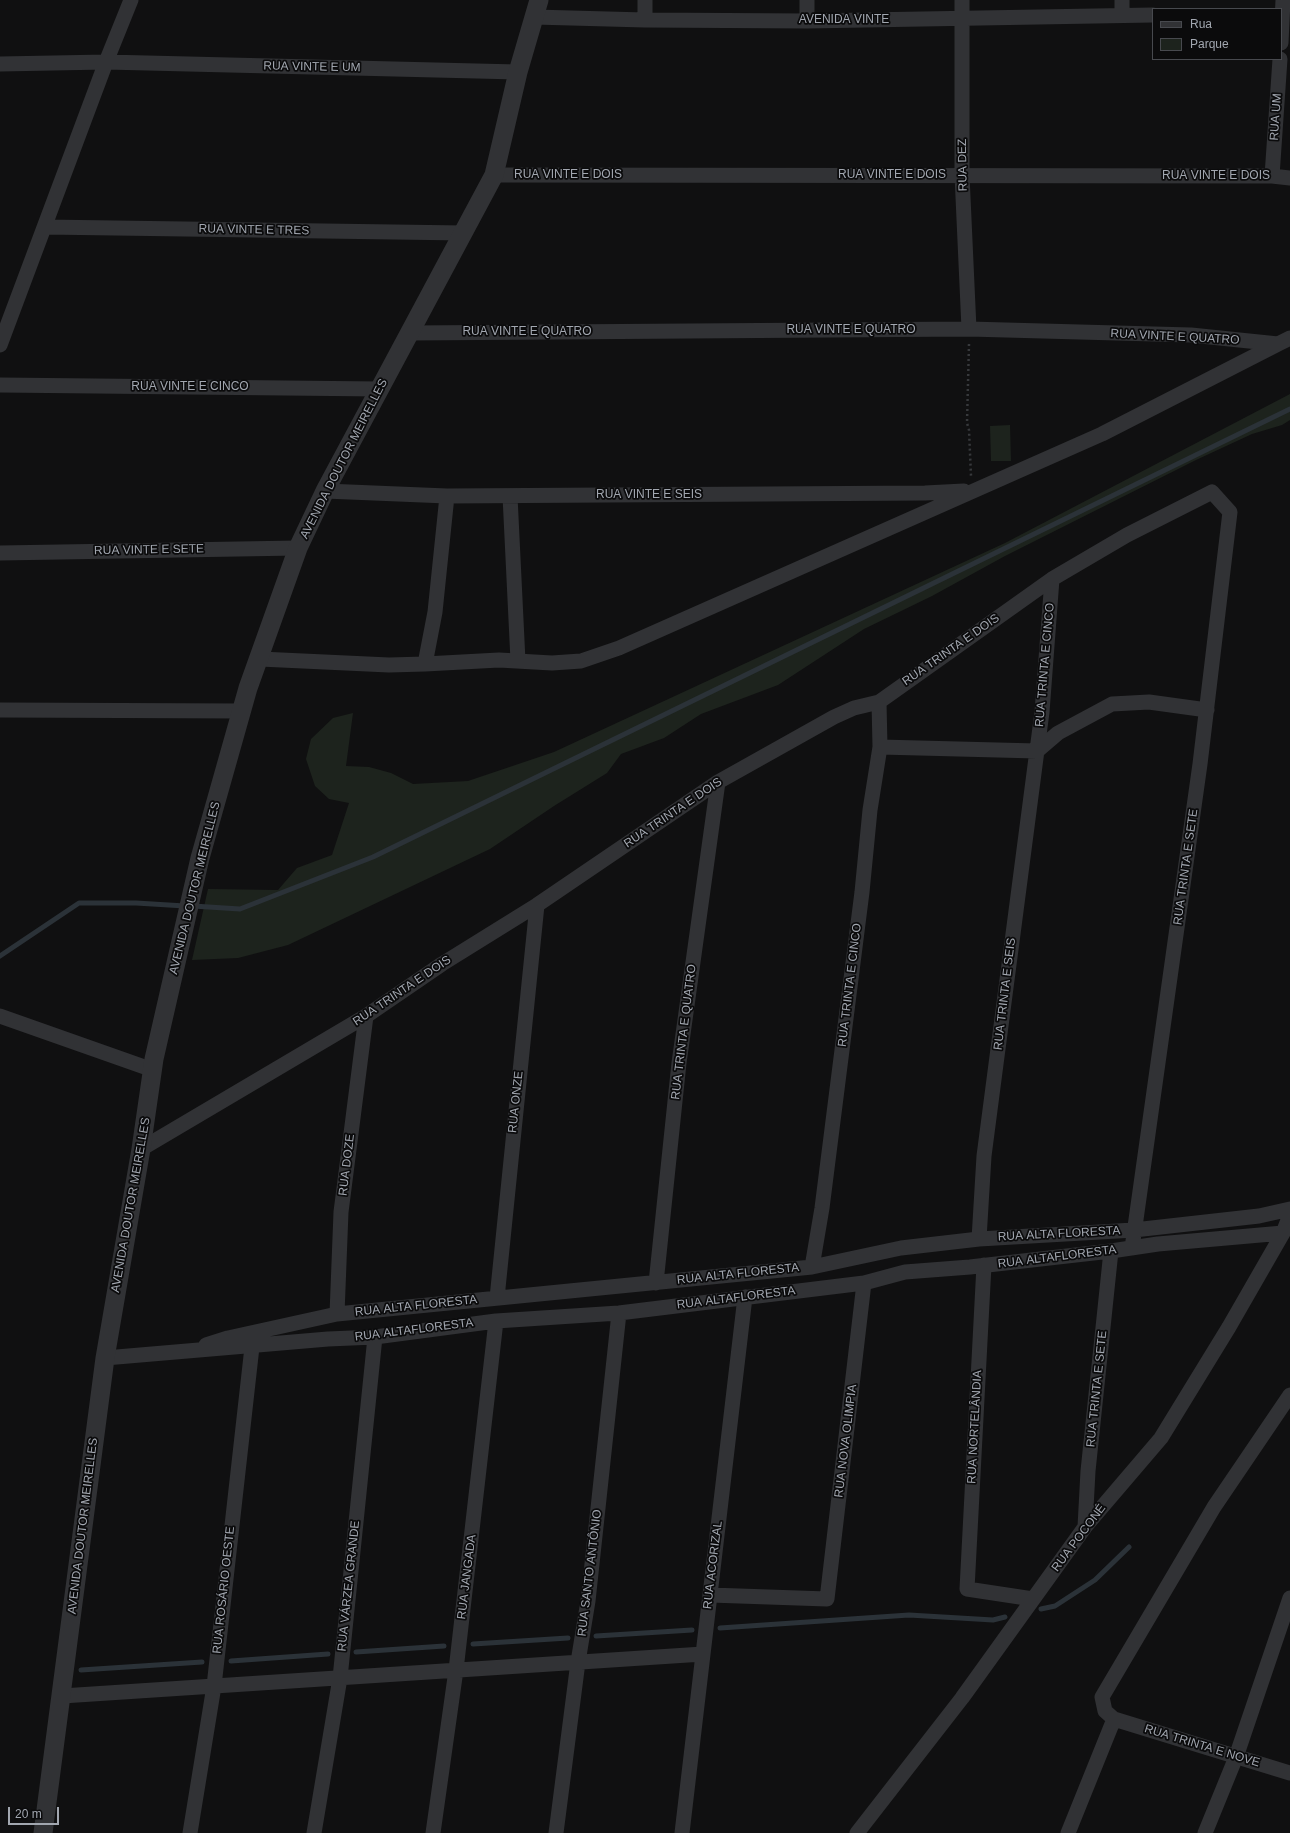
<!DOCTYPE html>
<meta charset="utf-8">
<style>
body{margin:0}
#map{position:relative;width:1290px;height:1833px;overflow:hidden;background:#101011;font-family:Helvetica,sans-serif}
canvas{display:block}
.legend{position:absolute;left:1152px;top:8px;width:130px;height:52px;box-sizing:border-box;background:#0b0b0c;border:1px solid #47494e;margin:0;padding:5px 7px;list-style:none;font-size:12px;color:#a2a7b0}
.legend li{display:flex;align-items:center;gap:8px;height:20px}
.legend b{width:20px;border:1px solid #47494e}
.scale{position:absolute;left:8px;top:1807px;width:51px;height:18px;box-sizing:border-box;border:2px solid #a2a7b0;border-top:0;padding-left:5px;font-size:12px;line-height:14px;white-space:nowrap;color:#a2a7b0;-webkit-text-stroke:3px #0b0b0c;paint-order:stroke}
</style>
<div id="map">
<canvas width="1290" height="1833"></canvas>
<ul class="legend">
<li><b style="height:5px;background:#313235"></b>Rua</li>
<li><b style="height:11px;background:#1d231d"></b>Parque</li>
</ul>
<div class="scale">20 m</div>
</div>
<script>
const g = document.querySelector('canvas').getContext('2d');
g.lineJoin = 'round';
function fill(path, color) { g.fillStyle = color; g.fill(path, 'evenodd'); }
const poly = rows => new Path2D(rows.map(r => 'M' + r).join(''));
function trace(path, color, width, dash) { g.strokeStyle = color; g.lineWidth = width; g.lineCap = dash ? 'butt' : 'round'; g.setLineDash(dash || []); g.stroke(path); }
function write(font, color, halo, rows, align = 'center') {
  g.font = font + ' Helvetica,sans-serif'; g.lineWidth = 3.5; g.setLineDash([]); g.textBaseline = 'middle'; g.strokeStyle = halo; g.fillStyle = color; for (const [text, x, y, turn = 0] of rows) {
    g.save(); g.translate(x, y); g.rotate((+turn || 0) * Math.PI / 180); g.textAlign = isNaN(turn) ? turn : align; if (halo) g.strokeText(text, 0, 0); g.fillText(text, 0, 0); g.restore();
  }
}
fill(poly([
 [1290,394,1290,420,1282,425,1252,434,1196,460,1005,556,932,596,864,629,778,685,701,714,664,738,621,754,607,773,554,806,490,849,288,945,238,958,192,960,208,889,278,890,297,868,332,855,349,803,329,799,315,786,306,759,311,739,333,718,353,713,346,766,369,767,391,773,413,784,468,781,554,752,1005,543],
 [1010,425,1011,461,991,461,990,426]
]), '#1d231d');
trace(poly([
 [193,906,240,909,373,857,1290,409],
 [0,956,79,903,136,903,185,906],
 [1041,1609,1055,1606,1095,1580,1129,1547],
 [720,1628,909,1615,993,1620,1005,1617],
 [596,1636,692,1630],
 [473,1644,568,1638],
 [356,1652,444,1646],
 [231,1661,328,1654],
 [81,1670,202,1662]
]), '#2b3238', 5);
trace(poly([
 [969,344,967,423,969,430,971,476]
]), '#37393c', 2.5, [2, 3]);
trace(poly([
 [645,0,645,20],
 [807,0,807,21],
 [962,0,962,175,969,329],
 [1122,0,1122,14],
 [534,17,645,20,807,21,1153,15],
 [1281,43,1283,0],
 [0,64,106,62,518,72],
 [494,175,1272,176,1290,178],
 [1272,176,1280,59],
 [45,227,464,233],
 [410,333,969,329,1191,335,1278,344,1290,338],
 [0,345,106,62,131,0],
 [0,385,380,389],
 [325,491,447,496,925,493,964,491],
 [510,496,518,661],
 [0,553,298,548],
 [260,659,389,665,425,664,435,612,447,496],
 [425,664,499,660,552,663,581,661,619,648,1102,434,1278,344],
 [0,710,241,711],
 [880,747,1037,751,1058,733,1112,704,1149,702,1207,710],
 [0,1016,153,1070],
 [141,1149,366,1016,442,964,537,905,718,782,834,717,854,708,879,702,1052,579,1127,535,1212,492,1230,512,1200,764,1132,1248],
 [979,1239,984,1156,1042,712,1052,579],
 [984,1265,967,1589,1033,1599],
 [812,1267,822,1208,862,892,870,810,880,747,879,702],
 [656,1283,679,1063,718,782],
 [497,1298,537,905],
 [337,1314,341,1212,366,1016],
 [206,1345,228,1338,337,1314,812,1267,901,1248,979,1239,1134,1230,1259,1216,1290,1209],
 [105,1358,328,1339,375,1337,496,1321,619,1313,864,1283,905,1272,970,1267,1111,1251,1158,1244,1283,1233],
 [1290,1395,1214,1507,1102,1697,1105,1711,1114,1719,1290,1773],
 [1085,1527,1088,1471,1111,1251],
 [710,1595,827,1599,864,1283],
 [62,1696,703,1654],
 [190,1833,214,1686,252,1347],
 [314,1833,340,1678,375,1337],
 [433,1833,456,1670,496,1321],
 [556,1833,578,1662,588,1601,619,1313],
 [682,1833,745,1297],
 [857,1833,962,1698,1085,1527,1161,1438,1229,1327,1283,1233,1290,1215],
 [1068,1833,1114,1719],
 [1205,1833,1236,1757,1290,1598]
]), '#313235', 15);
trace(poly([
 [43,1833,105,1358,141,1149,154,1059,200,858,248,688,298,548,325,491,494,175,518,72,539,0]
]), '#313235', 19);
write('12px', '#a2a7b0', '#0b0b0c', [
 ["AVENIDA VINTE",844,20],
 ["RUA VINTE E UM",312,67,1],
 ["RUA UM",1276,117,-86],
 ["RUA DEZ",963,165,-91],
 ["RUA VINTE E DOIS",568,175],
 ["RUA VINTE E DOIS",892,175],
 ["RUA VINTE E DOIS",1216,176],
 ["RUA VINTE E TRES",254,230,1],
 ["RUA VINTE E QUATRO",851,330],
 ["RUA VINTE E QUATRO",527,332],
 ["RUA VINTE E QUATRO",1175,337,3],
 ["RUA VINTE E CINCO",190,387],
 ["AVENIDA DOUTOR MEIRELLES",344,459,-63],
 ["RUA VINTE E SEIS",649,495],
 ["RUA VINTE E SETE",149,550,-1],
 ["RUA TRINTA E DOIS",951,650,-35],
 ["RUA TRINTA E CINCO",1045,665,-85],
 ["RUA TRINTA E DOIS",673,813,-34],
 ["RUA TRINTA E SETE",1186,867,-82],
 ["AVENIDA DOUTOR MEIRELLES",195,888,-76],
 ["RUA TRINTA E CINCO",850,985,-83],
 ["RUA TRINTA E DOIS",402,991,-34],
 ["RUA TRINTA E SEIS",1005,994,-83],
 ["RUA TRINTA E QUATRO",684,1032,-83],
 ["RUA ONZE",516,1102,-84],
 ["RUA DOZE",347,1165,-83],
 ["AVENIDA DOUTOR MEIRELLES",131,1205,-80],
 ["RUA ALTA FLORESTA",1059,1234,-3],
 ["RUA ALTAFLORESTA",1057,1257,-7],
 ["RUA ALTA FLORESTA",738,1274,-6],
 ["RUA ALTAFLORESTA",736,1298,-7],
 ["RUA ALTA FLORESTA",416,1306,-6],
 ["RUA ALTAFLORESTA",414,1330,-7],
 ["RUA TRINTA E SETE",1097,1389,-84],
 ["RUA NORTELÂNDIA",975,1427,-87],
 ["RUA NOVA OLIMPIA",846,1441,-83],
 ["AVENIDA DOUTOR MEIRELLES",83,1526,-83],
 ["RUA POCONÉ",1079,1538,-53],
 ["RUA ACORIZAL",713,1565,-83],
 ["RUA SANTO ANTÔNIO",590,1573,-83],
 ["RUA JANGADA",467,1577,-83],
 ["RUA VÁRZEA GRANDE",349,1586,-84],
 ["RUA ROSÁRIO OESTE",224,1590,-84],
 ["RUA TRINTA E NOVE",1202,1746,17]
]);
</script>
